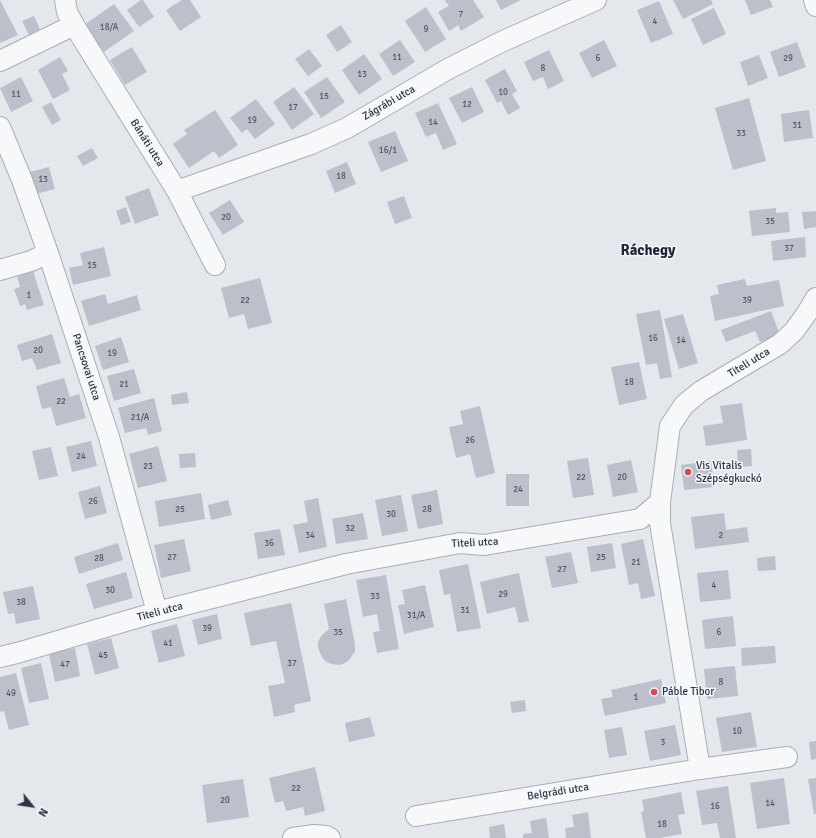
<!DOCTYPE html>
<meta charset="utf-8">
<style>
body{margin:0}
#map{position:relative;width:816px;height:838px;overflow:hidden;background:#e4e7ec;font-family:Signika,sans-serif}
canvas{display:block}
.north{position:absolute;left:12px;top:786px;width:40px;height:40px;-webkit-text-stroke:3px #f4f6f9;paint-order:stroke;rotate:120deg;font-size:11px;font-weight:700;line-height:16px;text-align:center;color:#2b3445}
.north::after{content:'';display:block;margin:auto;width:14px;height:18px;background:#2b3445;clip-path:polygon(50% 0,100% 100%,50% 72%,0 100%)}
</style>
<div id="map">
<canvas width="816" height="838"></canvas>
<div class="north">N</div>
</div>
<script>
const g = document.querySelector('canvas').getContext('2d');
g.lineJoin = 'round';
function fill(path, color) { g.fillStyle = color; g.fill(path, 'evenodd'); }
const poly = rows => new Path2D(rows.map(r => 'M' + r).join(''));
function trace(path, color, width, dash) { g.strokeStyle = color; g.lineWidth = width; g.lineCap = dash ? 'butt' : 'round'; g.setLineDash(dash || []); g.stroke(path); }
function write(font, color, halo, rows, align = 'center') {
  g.font = font + ' Signika,sans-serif'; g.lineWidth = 3; g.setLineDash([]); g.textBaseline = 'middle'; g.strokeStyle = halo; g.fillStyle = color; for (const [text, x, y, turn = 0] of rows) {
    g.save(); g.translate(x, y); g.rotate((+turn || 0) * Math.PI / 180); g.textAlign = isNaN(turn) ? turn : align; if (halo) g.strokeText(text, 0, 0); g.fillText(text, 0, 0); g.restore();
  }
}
fill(poly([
 [0,0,18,35,0,43],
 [141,0,143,0,154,17,139,27,127,10],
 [182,0,190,0,201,17,180,31,166,10],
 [445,0,473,0,484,17,461,31,458,25,449,31,438,12,449,6],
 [496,0,521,0,501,10],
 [673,0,711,0,713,4,683,19],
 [745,0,770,0,773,7,751,15],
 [659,1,673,34,651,43,637,10],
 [114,4,134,31,104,52,84,25],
 [426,7,446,39,425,52,405,21],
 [714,8,726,34,703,45,691,19],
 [34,16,40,29,29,35,22,21],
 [341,25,352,42,337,52,326,35],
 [400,40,415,62,393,76,379,54],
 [604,40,617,66,592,78,579,53],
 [797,42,806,67,779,77,770,52],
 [132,47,147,72,125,85,110,60],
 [309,49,322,66,308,76,295,59],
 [549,50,564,81,548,89,543,77,533,81,524,62],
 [364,54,382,79,359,95,342,70],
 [759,55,768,78,748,86,740,62],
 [60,57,68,71,62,74,70,90,53,99,38,70],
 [505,69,517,91,512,94,520,108,508,115,501,101,497,103,485,80],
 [21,77,33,101,11,112,0,88],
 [327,77,345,102,321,118,304,92],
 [294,87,314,114,292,130,273,102],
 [472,87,484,112,462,123,449,98],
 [749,98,766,161,733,170,715,108],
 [256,99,275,124,255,139,247,129,242,133,230,118],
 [51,102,61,120,52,125,42,107],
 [438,103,457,144,443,150,436,133,426,137,415,113],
 [215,110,238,145,219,158,214,151,189,168,173,144,187,134,184,130],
 [809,110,813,138,784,142,781,114],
 [395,131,408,161,381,172,368,142],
 [92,148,98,158,83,166,77,156],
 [347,162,356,184,335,193,326,171],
 [49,167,55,189,36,194,30,172],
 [149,188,159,215,135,224,125,197],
 [404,196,412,218,395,224,387,202],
 [230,200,244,222,223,235,209,213],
 [126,207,131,222,121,225,116,211],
 [776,208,776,213,788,212,790,232,752,236,749,211],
 [816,211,816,227,804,229,802,212],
 [805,237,806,257,773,261,771,241],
 [104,247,111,276,73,285,69,268,83,265,80,253],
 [33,271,44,305,27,310,25,304,20,306,14,289,20,287,17,276],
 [260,278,272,323,248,329,244,314,229,318,221,288],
 [745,279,747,286,779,280,784,306,715,321,710,296,719,294,717,285],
 [105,294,108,304,137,295,141,310,89,326,81,301],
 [660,310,672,377,660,379,657,363,646,365,636,314],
 [771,311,780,335,760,342,755,331,726,342,721,330],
 [683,314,698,363,679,369,664,319],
 [52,334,61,363,37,370,32,358,22,361,17,345],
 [121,337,129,362,103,370,95,346],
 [639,362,647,399,619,405,611,367],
 [134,369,141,393,114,401,107,376],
 [64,378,70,397,79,394,86,418,56,426,51,407,42,409,36,386],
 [187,392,189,403,172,405,171,395],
 [154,398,162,431,148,435,146,428,125,433,118,408],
 [742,403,747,440,706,446,703,426,723,423,720,406],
 [480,406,495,473,476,478,470,454,456,458,449,427,463,424,460,411],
 [91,441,97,466,72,472,66,447],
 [158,446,167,481,138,488,129,454],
 [51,447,58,476,39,480,32,451],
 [751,449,752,466,738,467,737,450],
 [195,453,196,467,180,468,179,454],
 [588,458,594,495,573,498,567,461],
 [631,460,638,492,613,497,607,465],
 [711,461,714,487,684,490,681,465],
 [506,474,529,474,529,506,506,506],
 [100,486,107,513,85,519,78,492],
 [437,490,443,524,418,529,411,495],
 [201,493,205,519,159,527,155,501],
 [401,495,408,531,382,536,375,500],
 [318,498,327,547,299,553,293,525,308,522,304,501],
 [228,500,232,515,211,520,208,505],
 [363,513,368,539,336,544,332,519],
 [724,513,726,530,747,527,749,542,695,549,691,517],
 [280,529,285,555,258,559,254,533],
 [184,539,191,571,161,578,154,545],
 [643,539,655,596,641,599,638,583,629,585,621,544],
 [118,543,123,560,79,574,74,557],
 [612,543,616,568,591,572,587,547],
 [571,552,578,583,552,588,545,557],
 [775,556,776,570,758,571,757,558],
 [468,564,481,628,457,632,450,594,444,595,439,570],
 [728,570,731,599,700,602,697,573],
 [126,572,133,598,94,609,86,584],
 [519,573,529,621,519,623,515,607,487,614,480,582],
 [386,575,399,649,377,653,373,632,380,631,377,614,363,617,356,580],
 [425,585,434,627,404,634,398,605,405,604,402,590],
 [33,586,40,619,16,624,14,613,8,614,3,592],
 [346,599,355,644,355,651,350,659,345,663,339,665,332,664,326,662,322,657,318,648,318,642,321,636,329,629,324,604],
 [291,603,311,701,294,705,295,712,274,717,268,686,285,683,276,641,251,646,244,613],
 [217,614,222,639,198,645,192,620],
 [733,616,736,646,705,649,702,620],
 [177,624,185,656,159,663,151,631],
 [111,638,119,668,95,675,87,644],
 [775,646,776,663,742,666,741,648],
 [75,648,80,676,55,682,49,654],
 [41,663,49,699,29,703,21,668],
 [735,666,738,696,707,699,704,669],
 [16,673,29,725,9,730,4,711,0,712,0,677],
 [661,679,666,703,605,716,601,699,613,697,611,690],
 [525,700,526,711,512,713,510,702],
 [751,712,757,747,722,752,716,718],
 [370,717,375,736,349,742,345,723],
 [675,725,681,755,650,761,644,731],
 [622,727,627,755,609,758,604,730],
 [816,741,816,759,811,760,809,742],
 [315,767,325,811,305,816,303,807,286,811,283,801,275,803,269,778],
 [784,778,790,824,757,829,750,783],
 [816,778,816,814,814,814,808,779],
 [243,779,249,817,207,823,202,785],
 [728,786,736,838,720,838,717,823,702,825,696,791],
 [681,792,685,814,678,815,682,834,659,838,646,838,641,812,644,811,642,800],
 [588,812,591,838,566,838,565,828,574,827,572,815],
 [546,818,549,838,523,838,523,834,532,833,530,821],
 [504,824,506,838,490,838,489,827]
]), '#bbc0ca');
const minor = poly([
 [65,0,67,12,74,25,177,191,215,265],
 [814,0,816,6],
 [0,61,74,25],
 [0,127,22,180,48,253,109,437,157,612],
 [177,191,311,144,347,128,448,69,501,42,596,0],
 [0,270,31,261,48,253],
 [0,657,17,653,157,612,346,564,460,543,484,545,640,519,660,502],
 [787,757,700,769,660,523,660,502,670,426,684,405,701,391,780,344,794,331,807,313,816,298],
 [416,816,700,769],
 [293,838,314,835,326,836,330,838]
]);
trace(minor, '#a9aeb7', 22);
trace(minor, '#f7f8fa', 20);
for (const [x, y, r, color] of [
 [688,472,4,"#d1495b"],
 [654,692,4,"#d1495b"]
]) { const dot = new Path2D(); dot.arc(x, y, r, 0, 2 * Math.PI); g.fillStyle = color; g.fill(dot); trace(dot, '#f4f6f9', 1.5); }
write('9px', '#4f5766', null, [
 ["7",461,15],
 ["4",655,22],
 ["18/A",109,28],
 ["9",426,30],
 ["11",397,58],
 ["6",598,59],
 ["29",788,59],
 ["8",543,69],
 ["13",362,75],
 ["10",503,93],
 ["11",16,95],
 ["15",324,97],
 ["12",467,105],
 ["17",293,108],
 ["19",252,121],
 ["14",433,123],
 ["31",797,126],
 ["33",741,134],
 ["16/1",388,151],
 ["18",341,177],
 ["13",43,180],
 ["20",226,218],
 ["35",770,222],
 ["37",789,249],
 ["15",92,266],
 ["1",29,296],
 ["22",245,301],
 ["39",747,301],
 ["16",653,339],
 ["14",681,341],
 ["20",38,351],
 ["19",112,354],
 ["18",629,383],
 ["21",124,385],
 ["22",61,402],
 ["21/A",140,418],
 ["26",470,441],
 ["24",81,457],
 ["23",148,467],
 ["22",581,478],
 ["20",622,478],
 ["24",518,490],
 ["26",93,502],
 ["25",180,510],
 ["28",427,510],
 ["30",391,515],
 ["32",350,529],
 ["34",310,536],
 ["2",721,536],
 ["36",269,544],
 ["27",172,558],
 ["25",601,558],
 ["28",99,559],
 ["21",636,563],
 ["27",562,570],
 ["4",714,586],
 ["30",110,591],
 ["29",503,595],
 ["33",375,597],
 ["38",21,603],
 ["31",465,611],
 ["31/A",416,616],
 ["39",207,629],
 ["35",338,633],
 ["6",719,633],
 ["41",168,644],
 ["45",103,656],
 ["37",292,664],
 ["47",65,665],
 ["8",721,683],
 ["49",11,694],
 ["1",636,698],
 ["10",737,732],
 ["3",663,743],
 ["22",296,789],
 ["20",225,801],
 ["14",770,804],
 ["16",715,807],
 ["18",662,825]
]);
write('11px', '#2b3445', '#f4f6f9', [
 ["Zágrábi utca",389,103,-30],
 ["Bánáti utca",147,143,58],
 ["Titeli utca",749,363,-31],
 ["Pancsovai utca",86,367,72],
 ["Titeli utca",475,543,-3],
 ["Titeli utca",160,612,-15],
 ["Belgrádi utca",558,792,-9]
]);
write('11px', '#2b3445', '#f4f6f9', [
 ["Vis Vitalis",696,466],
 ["Szépségkuckó",696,479],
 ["Páble Tibor",662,692]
], 'left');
write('bold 15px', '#1d2536', '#f4f6f9', [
 ["Ráchegy",648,251]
]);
</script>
